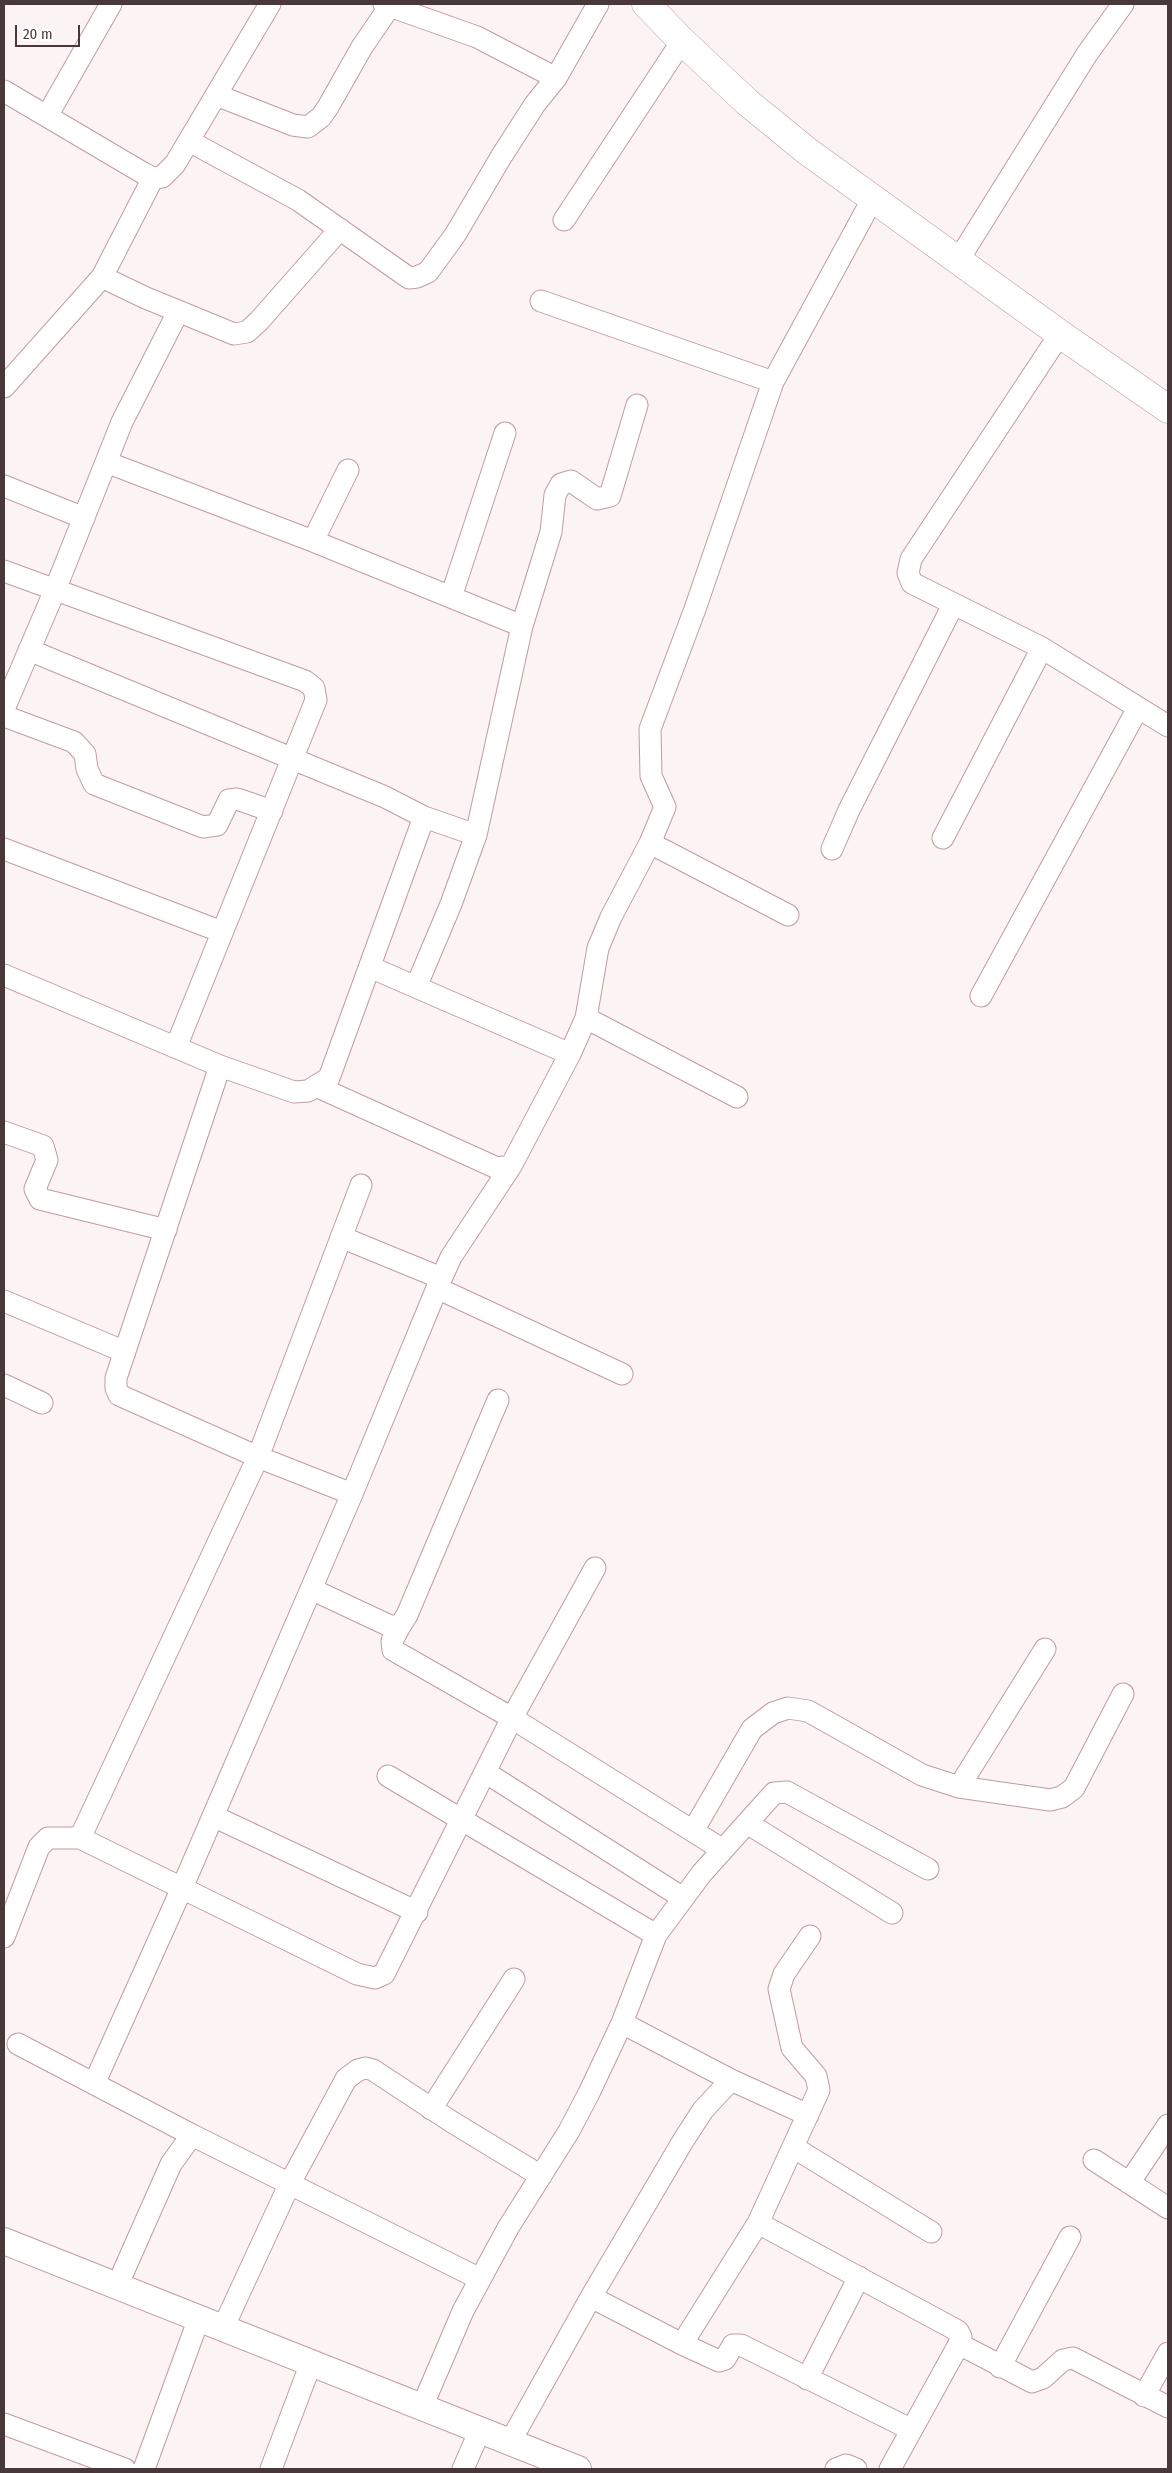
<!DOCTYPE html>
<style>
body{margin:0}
#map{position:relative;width:1172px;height:2473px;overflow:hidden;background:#fcf4f4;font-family:"Fira Sans Condensed",sans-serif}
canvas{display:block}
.frame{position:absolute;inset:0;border:5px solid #48383a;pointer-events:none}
.scale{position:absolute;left:15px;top:25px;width:65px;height:22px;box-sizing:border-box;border:2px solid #48383a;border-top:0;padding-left:6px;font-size:15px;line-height:18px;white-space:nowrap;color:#48383a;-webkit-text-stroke:4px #fff;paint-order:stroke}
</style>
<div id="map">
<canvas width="1172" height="2473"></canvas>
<div class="frame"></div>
<div class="scale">20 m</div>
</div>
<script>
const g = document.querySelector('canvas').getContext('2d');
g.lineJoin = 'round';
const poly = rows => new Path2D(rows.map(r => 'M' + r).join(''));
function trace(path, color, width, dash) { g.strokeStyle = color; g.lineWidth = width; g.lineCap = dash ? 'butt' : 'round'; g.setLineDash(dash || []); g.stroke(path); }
const minor = poly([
 [384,4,477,37,556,78],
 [4,91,143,173,153,178,162,177,175,164,270,4],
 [216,95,293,125,308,127,321,117,328,107,362,47,390,6],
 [47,116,111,4],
 [189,141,298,200,409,278,417,277,428,272,455,235,501,157,535,104,556,78,598,4],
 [564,220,682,41],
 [959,259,1087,54,1123,4],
 [102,277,146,298,234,334,247,332,259,321,340,229],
 [541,301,773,382],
 [1060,334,911,559,908,573,912,583,1042,648,1168,726],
 [4,387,102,277,153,178],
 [106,462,313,541,348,470],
 [4,486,84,518],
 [313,541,522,626],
 [4,571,305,681,314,688,316,700,176,1047],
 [451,597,505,433],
 [29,650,385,797,424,817],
 [4,709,55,590,122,422,178,312],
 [4,716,74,742,85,754,87,769,94,784,203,827,217,825,229,800,237,799,272,811],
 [943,838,1042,648],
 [650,843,788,915],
 [4,849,222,932],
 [832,849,849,810,953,605],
 [370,967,570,1054],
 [4,975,220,1066,294,1092,308,1091,329,1078,424,817,476,835],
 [416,987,451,904,476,835,522,626,551,532,555,495,561,484,571,481,597,499,610,496,637,405],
 [981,996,1138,708],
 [586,1018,737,1097],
 [220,1066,116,1378,116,1388,119,1395,258,1457,352,1494],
 [318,1087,497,1168,511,1166],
 [4,1132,43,1146,47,1160,35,1189,40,1199,166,1230],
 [341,1237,441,1278],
 [437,1288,622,1374],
 [4,1301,125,1352],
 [4,1385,42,1403],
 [311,1589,390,1626,400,1626,407,1615,498,1400],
 [400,1626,392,1641,393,1650,512,1718,723,1850],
 [485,1772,683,1898],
 [388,1776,656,1935],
 [959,1787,1045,1649],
 [213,1816,417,1912],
 [747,1823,892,1913],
 [693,1831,752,1729,773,1713,788,1708,808,1711,922,1775,959,1787,1050,1800,1062,1797,1074,1788,1123,1694],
 [80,1838,258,1457,361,1185],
 [4,1937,39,1847,48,1838,80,1838,357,1974,375,1978,384,1974,512,1718,595,1568],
 [622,2023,731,2080,808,2115],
 [18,2044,192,2135],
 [94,2084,182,1888,352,1494,437,1288,451,1257,511,1166,570,1054,586,1018,598,948,611,917,650,843,665,807,651,776,650,729,695,609,773,382,873,198],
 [431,2109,514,1979],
 [793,2147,931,2232],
 [1094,2160,1168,2208],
 [1129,2183,1168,2125],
 [758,2223,958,2331,961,2337,959,2344,890,2469],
 [117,2286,171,2164,192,2135,480,2279],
 [591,2297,682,2344,758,2223,819,2090,816,2076,792,2048,779,1989,784,1974,810,1936],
 [223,2328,290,2183,346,2079,358,2070,366,2068,373,2070,452,2122,541,2176],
 [682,2344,719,2361,725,2359,733,2345,741,2345,910,2429],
 [959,2344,1032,2382,1043,2378,1063,2360,1073,2358,1168,2407],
 [1000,2367,1070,2237],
 [807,2379,859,2277],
 [1144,2396,1168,2353],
 [422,2407,463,2311,508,2228,569,2131,589,2093,622,2023,656,1935,702,1873,774,1793,787,1792,928,1869],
 [4,2424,125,2469],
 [510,2442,591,2297,683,2141,703,2110,731,2080],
 [144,2469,199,2318],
 [271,2469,311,2363],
 [463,2469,480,2430],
 [836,2469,846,2465,856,2469]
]);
const tertiary = poly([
 [4,2241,578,2469]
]);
const secondary = poly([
 [646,4,682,41,747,102,807,151,1060,334,1168,409]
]);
trace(minor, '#c19b9f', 23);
trace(tertiary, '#c19b9f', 28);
trace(secondary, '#c19b9f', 29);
trace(minor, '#fff', 21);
trace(tertiary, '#fff', 26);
trace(secondary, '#fff', 28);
</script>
